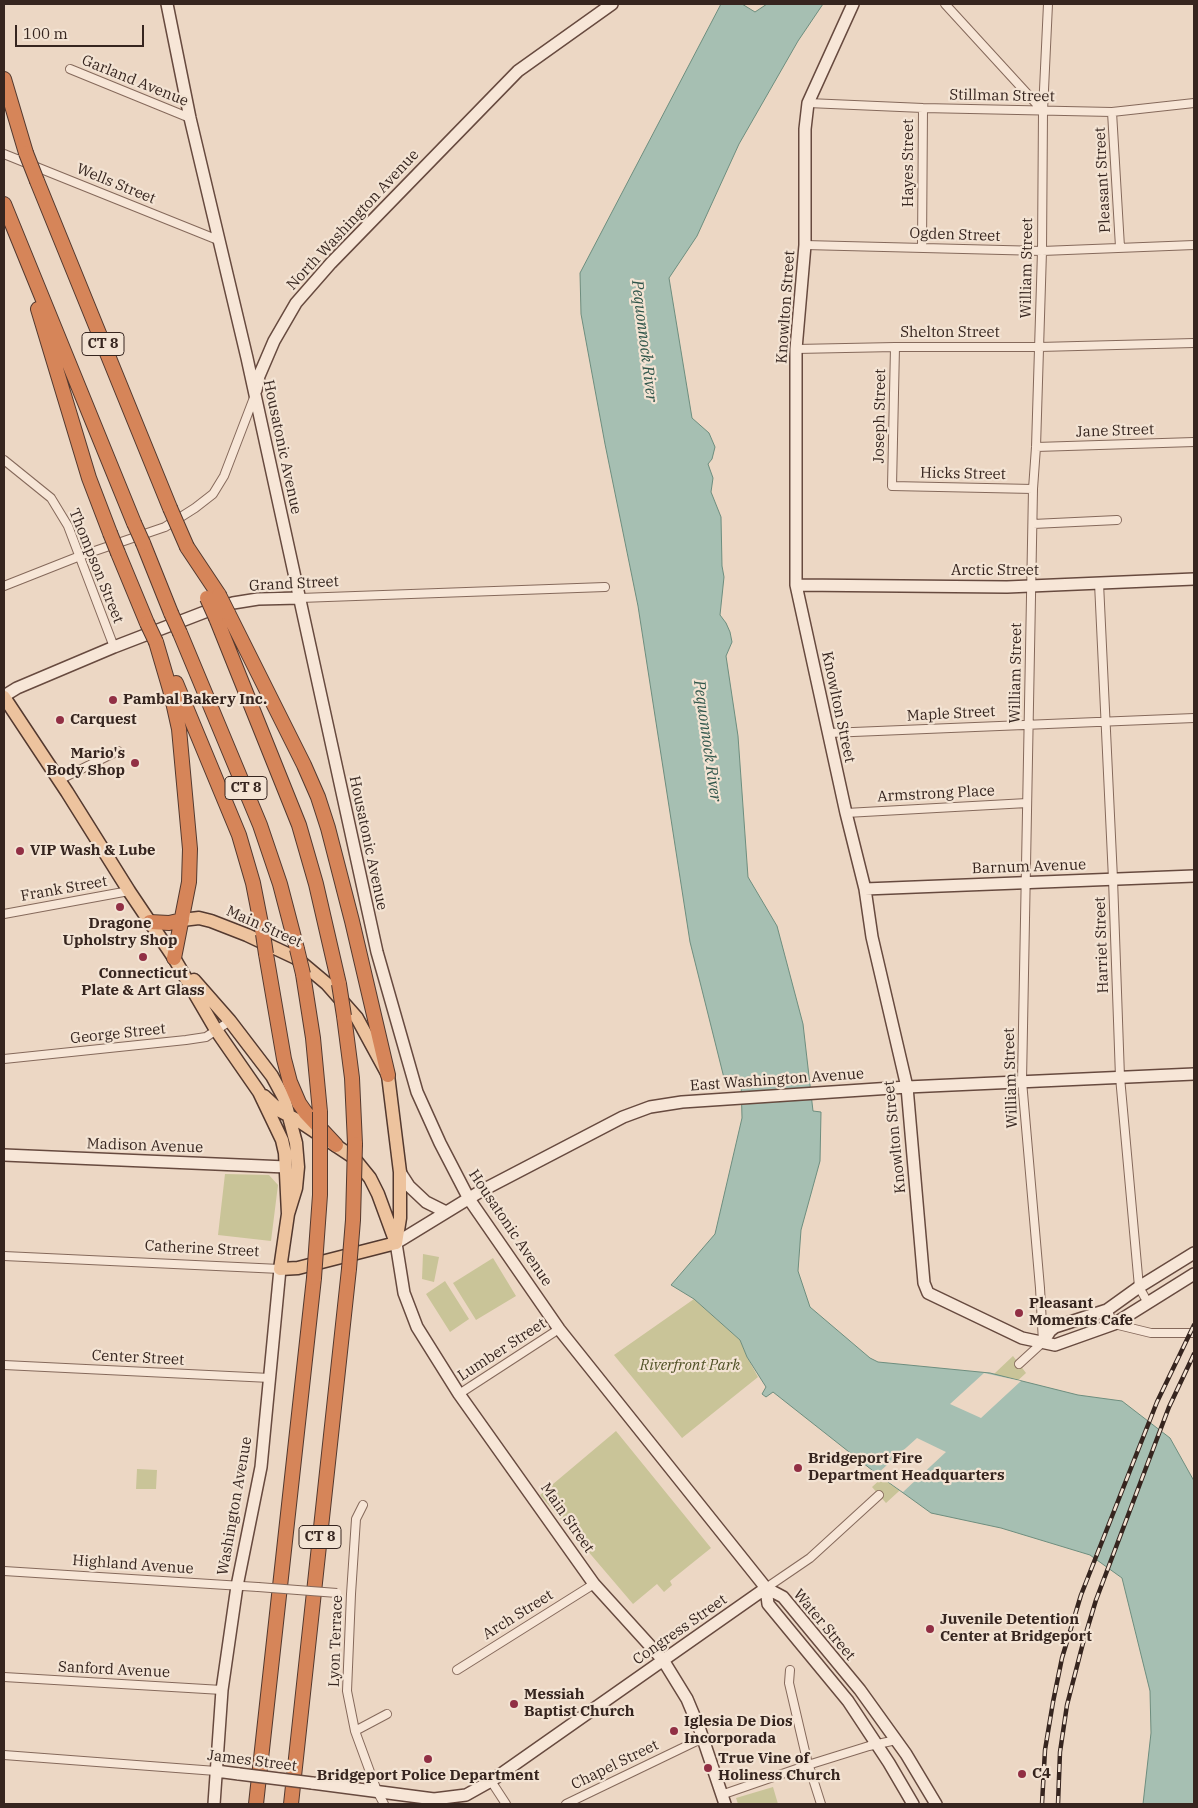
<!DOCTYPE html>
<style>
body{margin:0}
#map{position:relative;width:1198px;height:1808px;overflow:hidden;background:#ecd7c4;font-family:"IBM Plex Serif",serif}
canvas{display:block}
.frame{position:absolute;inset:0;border:5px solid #36251f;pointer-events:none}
.scale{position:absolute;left:15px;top:25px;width:129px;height:22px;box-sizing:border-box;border:2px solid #36251f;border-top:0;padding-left:6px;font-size:15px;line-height:18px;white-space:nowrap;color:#36251f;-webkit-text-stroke:4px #f3e3d3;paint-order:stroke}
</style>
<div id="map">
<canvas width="1198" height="1808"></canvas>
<div class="frame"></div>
<div class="scale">100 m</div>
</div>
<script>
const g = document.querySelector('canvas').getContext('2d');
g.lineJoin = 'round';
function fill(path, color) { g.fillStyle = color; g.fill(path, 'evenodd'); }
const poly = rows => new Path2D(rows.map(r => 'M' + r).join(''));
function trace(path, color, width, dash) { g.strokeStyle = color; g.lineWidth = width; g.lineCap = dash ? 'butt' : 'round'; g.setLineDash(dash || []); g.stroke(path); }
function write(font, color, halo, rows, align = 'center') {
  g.font = font + ' "IBM Plex Serif",serif'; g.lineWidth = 4.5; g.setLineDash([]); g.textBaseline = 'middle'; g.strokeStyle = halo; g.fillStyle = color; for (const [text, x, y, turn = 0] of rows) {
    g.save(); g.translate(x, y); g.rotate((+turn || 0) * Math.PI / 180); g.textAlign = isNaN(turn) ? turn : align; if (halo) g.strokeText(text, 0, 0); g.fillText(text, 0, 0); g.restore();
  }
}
fill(poly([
 [225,1174,269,1175,278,1185,271,1241,218,1235],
 [423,1254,439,1257,434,1282,422,1279],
 [493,1258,516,1296,476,1320,453,1283],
 [445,1281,469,1319,450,1332,426,1294],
 [694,1299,740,1340,747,1357,758,1377,682,1438,614,1355],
 [1013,1356,1026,1373,979,1416,958,1408],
 [616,1431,711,1548,670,1581,672,1585,664,1592,657,1584,633,1604,540,1495],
 [921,1442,943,1451,886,1503,872,1487],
 [137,1469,157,1470,156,1489,136,1489],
 [773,1787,778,1804,738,1804,736,1798]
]), '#c9c498');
const water = poly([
 [721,4,742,4,755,12,767,4,823,4,798,41,739,144,697,236,669,278,692,418,709,433,715,447,712,459,708,464,713,478,711,492,721,517,722,566,724,577,720,615,726,623,730,632,732,642,726,656,738,736,748,877,777,926,803,1024,813,1111,821,1112,820,1161,801,1230,798,1271,810,1307,870,1358,878,1362,990,1373,1078,1395,1122,1401,1170,1438,1194,1481,1194,1804,1143,1804,1151,1733,1150,1691,1122,1578,1090,1555,1001,1528,931,1513,877,1474,773,1392,766,1397,762,1394,766,1387,747,1357,740,1340,694,1299,671,1285,715,1234,742,1118,741,1079,724,1078,690,942,638,606,605,444,581,314,580,273,721,4]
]);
fill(water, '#a6bfb2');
trace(water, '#6d8d7e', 1);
fill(poly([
 [984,1373,1021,1381,981,1418,950,1404],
 [917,1438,946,1452,903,1492,877,1474]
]), '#ecd7c4');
const street = poly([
 [945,4,1043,111],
 [70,69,190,118],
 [808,103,923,108,1112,112,1194,103],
 [1112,112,1120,247],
 [4,154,218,240],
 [805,245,1042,251,1194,245],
 [922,247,923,108],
 [895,347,892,486,1033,489],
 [796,349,895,347,1039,347,1194,343],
 [1036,447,1194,442],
 [4,460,51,498,68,526,114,647],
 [1033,524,1117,520],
 [1099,583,1113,879,1120,1077,1139,1287,1148,1303],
 [4,586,80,556,165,527,195,508,213,494,224,476,255,395],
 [300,598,605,587],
 [829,733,1194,718],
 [59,780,118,751],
 [846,813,1027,803],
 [4,914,129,891],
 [4,1059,186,1040,206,1037,230,1021],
 [4,1256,280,1269],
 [1107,1310,1114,1324,1151,1333,1194,1333],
 [1019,1364,1043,1342,1040,1288,1022,1081,1033,489,1036,447,1042,251,1043,111,1048,4],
 [4,1365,270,1378],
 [459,1394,559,1329],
 [363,1505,356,1519,351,1594,347,1691,355,1731,377,1791,384,1804],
 [4,1571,258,1587],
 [766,1588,810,1558,879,1495],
 [457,1670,594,1584],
 [790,1670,789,1683,807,1760,821,1804],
 [4,1677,222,1690],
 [355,1731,387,1714],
 [4,1755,216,1771],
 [491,1781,506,1804],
 [721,1795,808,1765,869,1746,896,1740],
 [566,1804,703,1738]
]);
const secondary = poly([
 [167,4,190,118,247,358,377,952,417,1092,440,1143,469,1199,559,1329,766,1588,783,1597,860,1690,906,1754,936,1804],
 [853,4,808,103,805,129,805,245,796,349,796,585,846,813,865,889,872,937,907,1087,924,1283,928,1293,1022,1338,1055,1345,1114,1324,1194,1274],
 [256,390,259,376,274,341,296,303,331,263,518,71,612,4],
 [796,585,1007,587,1194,579],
 [4,696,17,688,114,647,210,610,233,603,258,599,300,598],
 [865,889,1194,876],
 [4,1155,286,1167],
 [400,1172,409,1186,426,1202,446,1212],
 [1043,1342,1050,1331,1055,1327,1107,1310,1139,1287,1194,1253],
 [766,1588,768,1604,848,1701,889,1763,913,1804],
 [216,1771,239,1774],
 [312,1783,434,1799,466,1795,491,1781,766,1588],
 [214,1804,222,1690,237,1586,261,1467,280,1269],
 [725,1804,700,1730,687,1699,663,1660,594,1584,459,1394,417,1327,404,1293,396,1243,481,1191,623,1117,650,1107,682,1102,907,1087,1194,1074]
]);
const primary = poly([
 [4,697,67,792,129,891,174,958,216,1030,259,1092,282,1140,285,1153,288,1214],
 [182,920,199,918,211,921,247,935,296,958,327,984,357,1018,388,1075,400,1172,400,1218,396,1243],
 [194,980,230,1021,272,1076,284,1098,296,1143,298,1167,296,1188,288,1214,280,1269,298,1268,396,1243],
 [264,1096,280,1111,299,1121,353,1157,370,1178,378,1194,396,1243]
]);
const highway = poly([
 [4,79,26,153],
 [37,181,170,508],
 [4,204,134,523],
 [38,309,89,478,110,533],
 [143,543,171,613],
 [187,547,219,595],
 [118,553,147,623],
 [228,613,304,765,318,797,328,828,352,921,388,1075],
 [216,618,299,825,316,884,339,984],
 [180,633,260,825,280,884,297,949],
 [156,642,171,693,179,729,190,849,189,882,174,958],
 [176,683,239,835,253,883,263,934],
 [150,922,169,923,182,920],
 [266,954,284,1059,290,1082,299,1103,306,1113,336,1145],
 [303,974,313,1038,320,1112],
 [344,1016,352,1078,355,1144],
 [256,1804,314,1278],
 [291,1804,349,1269]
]);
trace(street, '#85695b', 10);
trace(secondary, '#674a3f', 14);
trace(primary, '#53392f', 15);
trace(highway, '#53392f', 16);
trace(street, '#f7e6d7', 8);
trace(secondary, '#f7e6d7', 11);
trace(primary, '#edc39e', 12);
trace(highway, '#d68559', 14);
const rail = poly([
 [1042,1804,1045,1750,1053,1702,1062,1658,1081,1595,1157,1402,1194,1325],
 [1058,1804,1060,1752,1067,1705,1083,1643,1096,1600,1169,1407,1194,1354]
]);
trace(rail, '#36251f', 4.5);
trace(rail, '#f3e3d3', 2.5, [8]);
const streetBridge = poly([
 [258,1587,337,1593]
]);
const secondaryBridge = poly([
 [239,1774,312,1783]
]);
const highwayBridge = poly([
 [26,153,37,181],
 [170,508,187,547],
 [134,523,143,543],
 [110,533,118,553],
 [219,595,228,613],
 [207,598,216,618],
 [171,613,180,633],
 [147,623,156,642],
 [263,934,266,954],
 [297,949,303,974],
 [339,984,344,1016],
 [349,1269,353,1220,355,1144],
 [314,1278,320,1195,320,1112]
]);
trace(streetBridge, '#85695b', 10, []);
trace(secondaryBridge, '#674a3f', 14, []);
trace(highwayBridge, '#53392f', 16, []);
trace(streetBridge, '#f7e6d7', 8);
trace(secondaryBridge, '#f7e6d7', 11);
trace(highwayBridge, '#d68559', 14);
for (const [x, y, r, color] of [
 [113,700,5,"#912f44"],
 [60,720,5,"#912f44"],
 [135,763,5,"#912f44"],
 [20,851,5,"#912f44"],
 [120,907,5,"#912f44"],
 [143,957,5,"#912f44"],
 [1019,1313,5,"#912f44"],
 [798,1468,5,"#912f44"],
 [930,1629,5,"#912f44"],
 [514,1704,5,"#912f44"],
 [674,1731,5,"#912f44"],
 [428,1759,5,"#912f44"],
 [708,1768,5,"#912f44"],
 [1022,1774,5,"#912f44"]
]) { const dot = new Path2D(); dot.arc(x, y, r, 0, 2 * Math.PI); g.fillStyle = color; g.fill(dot); trace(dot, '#f3e3d3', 2); }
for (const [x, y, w] of [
 [103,344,42],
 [246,788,42],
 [320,1537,42]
]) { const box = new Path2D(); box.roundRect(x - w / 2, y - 11.5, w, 23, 4); g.fillStyle = '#f3e3d3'; g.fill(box); trace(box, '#36251f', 1); }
write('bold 14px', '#36251f', null, [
 ["CT 8",103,344],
 ["CT 8",246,788],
 ["CT 8",320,1537]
]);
write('15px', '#36251f', '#f3e3d3', [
 ["Garland Avenue",135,81,22],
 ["Stillman Street",1002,96,1],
 ["Hayes Street",909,163,-90],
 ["Pleasant Street",1103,180,-93],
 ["Wells Street",116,184,22],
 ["North Washington Avenue",353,220,-47],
 ["Ogden Street",955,235,2],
 ["William Street",1027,268,-89],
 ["Knowlton Street",786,307,-86],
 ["Shelton Street",950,333],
 ["Joseph Street",880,416,-89],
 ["Jane Street",1115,431,-2],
 ["Housatonic Avenue",282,447,78],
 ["Hicks Street",963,474,1],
 ["Thompson Street",96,566,68],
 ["Arctic Street",995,571],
 ["Grand Street",294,584,-3],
 ["William Street",1016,673,-89],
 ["Knowlton Street",838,707,78],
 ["Maple Street",951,714,-3],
 ["Armstrong Place",936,794,-3],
 ["Housatonic Avenue",368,843,78],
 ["Barnum Avenue",1029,867,-2],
 ["Frank Street",64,889,-10],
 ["Main Street",264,927,24],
 ["Harriet Street",1102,945,-92],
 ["George Street",118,1034,-6],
 ["William Street",1011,1078,-92],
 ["East Washington Avenue",777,1080,-4],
 ["Knowlton Street",895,1137,-96],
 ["Madison Avenue",145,1146,2],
 ["Housatonic Avenue",510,1228,56],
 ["Catherine Street",202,1249,3],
 ["Lumber Street",502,1350,-33],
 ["Center Street",138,1358,3],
 ["Washington Avenue",235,1506,-80],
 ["Main Street",567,1518,55],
 ["Highland Avenue",133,1565,4],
 ["Arch Street",518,1615,-32],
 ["Water Street",824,1625,50],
 ["Congress Street",680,1630,-35],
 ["Lyon Terrace",336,1641,-88],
 ["Sanford Avenue",114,1670,3],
 ["James Street",252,1761,7],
 ["Chapel Street",615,1765,-26]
]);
write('bold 15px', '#36251f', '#f3e3d3', [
 ["Pambal Bakery Inc.",123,700],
 ["Carquest",70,720],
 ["Mario's",125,754,"right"],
 ["Body Shop",125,771,"right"],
 ["VIP Wash & Lube",30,851],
 ["Dragone",120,924,"center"],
 ["Upholstry Shop",120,941,"center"],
 ["Connecticut",143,974,"center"],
 ["Plate & Art Glass",143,991,"center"],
 ["Pleasant",1029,1304],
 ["Moments Cafe",1029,1321],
 ["Bridgeport Fire",808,1459],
 ["Department Headquarters",808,1476],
 ["Juvenile Detention",940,1620],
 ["Center at Bridgeport",940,1637],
 ["Messiah",524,1695],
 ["Baptist Church",524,1712],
 ["Iglesia De Dios",684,1722],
 ["Incorporada",684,1739],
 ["True Vine of",718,1759],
 ["Holiness Church",718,1776],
 ["C4",1032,1774],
 ["Bridgeport Police Department",428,1776,"center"]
], 'left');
write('italic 15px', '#505126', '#f3e3d3', [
 ["Riverfront Park",690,1366]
]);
write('italic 16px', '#2f554a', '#f3e3d3', [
 ["Pequonnock River",644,341,83],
 ["Pequonnock River",707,741,82]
]);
</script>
